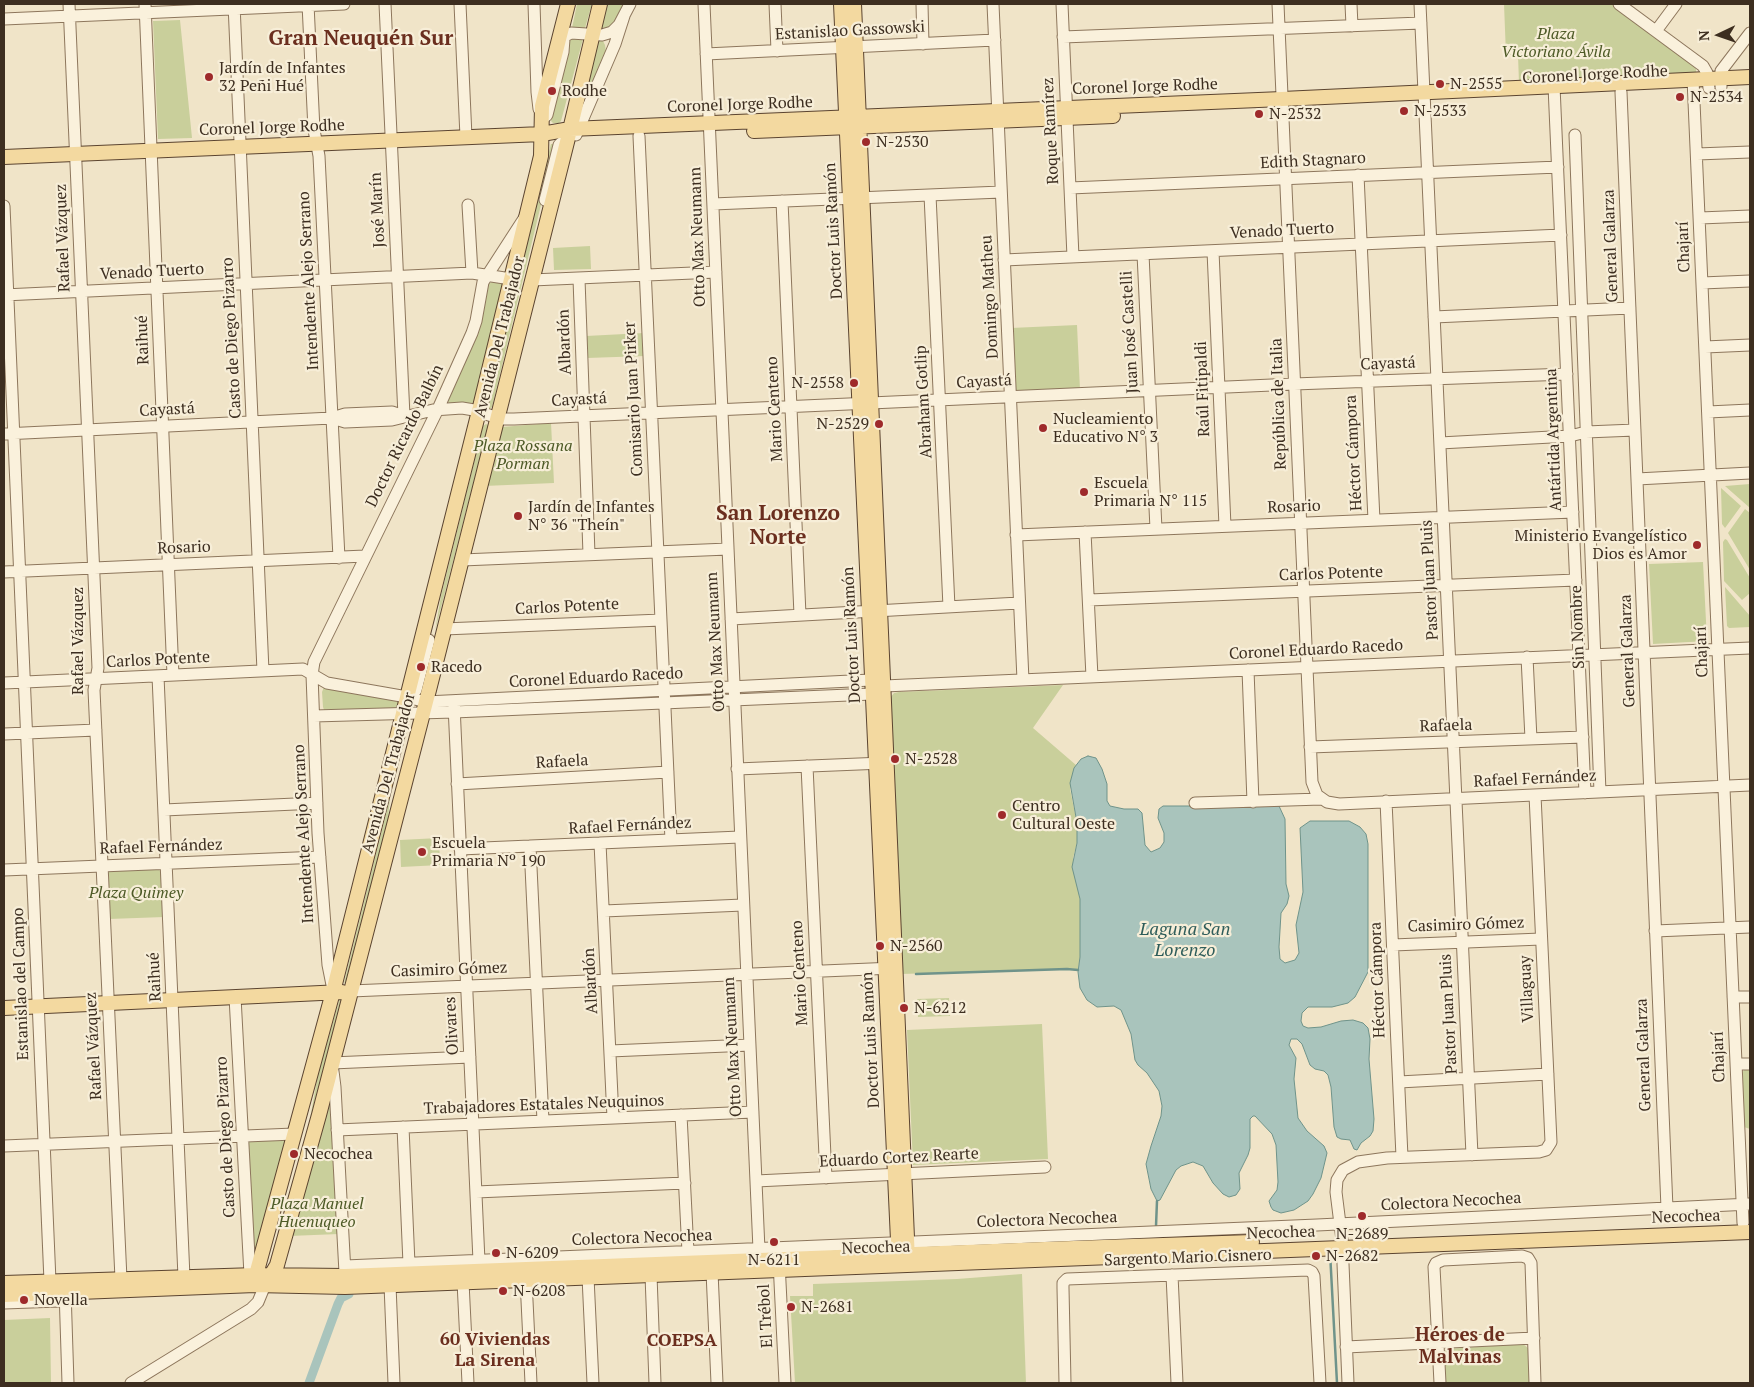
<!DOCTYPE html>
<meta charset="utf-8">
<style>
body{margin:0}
#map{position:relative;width:1754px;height:1387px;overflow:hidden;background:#f0e4c8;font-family:"PT Serif",serif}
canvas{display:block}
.frame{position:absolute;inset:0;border:5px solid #3d2e20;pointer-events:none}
.north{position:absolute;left:1694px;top:10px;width:50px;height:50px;-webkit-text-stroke:4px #f7eed8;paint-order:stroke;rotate:267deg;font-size:14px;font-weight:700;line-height:20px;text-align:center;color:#3d2e20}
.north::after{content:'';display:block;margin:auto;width:18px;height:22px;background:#3d2e20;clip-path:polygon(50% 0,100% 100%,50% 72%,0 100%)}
</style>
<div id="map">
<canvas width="1754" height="1387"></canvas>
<div class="frame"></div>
<div class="north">N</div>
</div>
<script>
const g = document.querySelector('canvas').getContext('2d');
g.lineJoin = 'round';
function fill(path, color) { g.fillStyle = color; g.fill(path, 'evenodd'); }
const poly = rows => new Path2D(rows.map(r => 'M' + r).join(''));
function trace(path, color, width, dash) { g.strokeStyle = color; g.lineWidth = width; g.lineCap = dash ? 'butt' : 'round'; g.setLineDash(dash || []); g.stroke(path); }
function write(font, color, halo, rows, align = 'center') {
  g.font = font + ' "PT Serif",serif'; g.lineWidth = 4.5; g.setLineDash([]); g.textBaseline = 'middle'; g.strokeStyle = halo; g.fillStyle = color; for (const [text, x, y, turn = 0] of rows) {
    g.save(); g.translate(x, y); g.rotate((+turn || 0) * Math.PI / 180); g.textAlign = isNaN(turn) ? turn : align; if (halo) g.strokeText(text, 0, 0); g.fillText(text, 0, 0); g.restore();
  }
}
fill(poly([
 [577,4,592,4,585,28,572,28],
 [603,4,623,4,612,28,600,33],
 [1504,4,1611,4,1694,65,1696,69,1696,72,1695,73,1519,83,1518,55,1506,55],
 [180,20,192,138,158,139,153,21],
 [570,37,583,39,561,121,559,123,553,123,551,121],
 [602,39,605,45,606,52,582,114,577,108,595,40],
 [551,144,553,144,555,147,492,407,489,409,487,407],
 [590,246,591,269,554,270,553,248],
 [504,281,474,405,449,404,447,398,487,285,492,282],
 [1077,325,1080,390,1018,391,1016,390,1015,388,1011,328],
 [644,333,645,356,587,358,586,336],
 [551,423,554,483,484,486,502,427],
 [486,424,488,425,487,430,435,631,441,596,483,426],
 [1750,484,1750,508,1725,486],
 [1721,488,1741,506,1725,528,1722,524],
 [1745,509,1750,513,1750,570,1728,533],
 [1725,539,1727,540,1750,578,1750,593,1742,600,1724,581,1723,542],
 [1703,562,1707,641,1653,644,1649,564],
 [1725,587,1750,616,1750,627,1729,628,1727,626],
 [1063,685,1033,728,1076,765,1070,789,1077,823,1077,843,1073,858,1080,899,1080,957,1078,970,1067,969,901,974,890,698,894,693,899,692],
 [324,687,400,699,401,708,324,710,323,707,322,692],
 [390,798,388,819,347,981,344,983],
 [439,838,440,865,401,867,400,840],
 [157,869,161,871,162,876,164,917,109,919,108,873,110,871],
 [340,998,341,1001,310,1119,318,1074],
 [949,998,950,1016,918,1017,917,999],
 [1042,1024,1048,1159,913,1165,907,1030],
 [1744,1070,1750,1070,1750,1129,1744,1127,1742,1073],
 [331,1093,339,1234,289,1236],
 [287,1139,254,1263,247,1142],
 [1022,1274,1026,1383,795,1383,790,1296,813,1296,813,1284,957,1279],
 [50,1318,51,1383,4,1383,4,1320],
 [1523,1344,1528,1348,1531,1383,1444,1383,1443,1352,1447,1349]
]), '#c9cf9b');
const water = poly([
 [1088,756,1096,758,1102,769,1107,784,1107,801,1110,806,1124,809,1138,809,1142,813,1145,845,1151,852,1160,848,1164,842,1164,833,1158,818,1159,809,1163,806,1279,806,1285,819,1286,884,1289,896,1287,904,1281,913,1279,947,1280,959,1285,963,1295,960,1299,953,1296,925,1303,892,1300,828,1310,821,1349,821,1360,827,1366,834,1368,844,1368,972,1355,997,1348,1003,1332,1007,1308,1007,1302,1013,1301,1021,1303,1026,1308,1028,1321,1027,1341,1021,1353,1020,1363,1023,1368,1028,1370,1039,1369,1059,1374,1119,1373,1131,1370,1136,1361,1143,1357,1150,1354,1149,1350,1140,1341,1139,1337,1137,1334,1127,1331,1087,1328,1075,1324,1071,1315,1069,1310,1065,1302,1044,1297,1039,1291,1039,1289,1045,1296,1058,1294,1079,1298,1118,1307,1131,1324,1146,1327,1153,1321,1178,1313,1194,1308,1201,1294,1210,1281,1213,1273,1210,1271,1207,1269,1201,1277,1190,1278,1182,1276,1145,1272,1134,1255,1116,1253,1116,1250,1119,1250,1148,1248,1155,1239,1173,1240,1189,1236,1195,1229,1197,1223,1194,1213,1183,1203,1166,1193,1162,1181,1166,1176,1170,1160,1200,1157,1201,1151,1189,1146,1164,1151,1146,1161,1116,1162,1106,1159,1091,1147,1073,1138,1065,1135,1060,1131,1034,1121,1010,1114,1006,1097,1007,1087,1000,1080,988,1078,972,1080,957,1080,899,1072,867,1077,843,1077,823,1070,783,1074,768,1081,759,1088,756]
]);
fill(water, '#a9c4bc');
trace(water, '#6f938a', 1);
trace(poly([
 [916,974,1067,969,1078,970],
 [1156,1226,1157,1201],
 [1330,1252,1337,1383]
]), '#6f938a', 2.5);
trace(poly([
 [309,1383,338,1304,341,1298,349,1294]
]), '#a9c4bc', 9);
const minor = poly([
 [69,4,98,668,94,690,121,1279],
 [145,4,173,675],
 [234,4,263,671],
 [308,4,314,130,319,156,339,558],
 [385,4,404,416],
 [460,4,466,137],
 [534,4,537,92,539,109],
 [704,4,759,1249],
 [775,4,777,51],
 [922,4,923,44],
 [993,4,1023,680],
 [1062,4,1073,257],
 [1278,4,1312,782,1317,795,1327,802,1339,804,1750,785],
 [1351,4,1352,26],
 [1420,4,1472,1155],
 [1619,4,1703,66,1707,73,1709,88],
 [4,19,344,4],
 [1656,31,1676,4],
 [1063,37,1421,23],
 [564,39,563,52,547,115,546,116,545,114,564,39],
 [559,42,563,37,571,33,602,35,612,32,619,25,630,4],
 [706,54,995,40],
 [1693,79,1743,1223],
 [1554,86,1585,793],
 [1721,87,1721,71,1750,33],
 [1621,92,1667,1208],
 [576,135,615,44,624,16],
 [1575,135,1600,792],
 [639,136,671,840],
 [561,143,562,145,548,200,545,200,559,145,561,143],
 [1697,154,1750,152],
 [1358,175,1374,520],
 [1070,188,1558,167],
 [930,195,949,607],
 [782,201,800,615],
 [713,204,1001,192],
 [468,205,472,273],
 [4,206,50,1281],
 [1700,218,1750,216],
 [1213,251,1225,526],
 [1143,254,1156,529],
 [1004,260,1561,235],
 [579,279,589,554],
 [532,280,716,272],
 [1702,283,1750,281],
 [4,295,472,273,511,279],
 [1434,317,1630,308],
 [1705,347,1750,345],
 [1708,412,1750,410],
 [332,418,345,422,392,420,433,410,462,408,474,410,501,419,514,419,1294,384,1567,374],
 [4,434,332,418,345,414,392,412,404,416],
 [1440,443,1570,436,1586,432,1635,430],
 [1637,479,1750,473],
 [1085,532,1092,677],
 [1016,535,1573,512],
 [462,560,728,549],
 [4,572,365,556],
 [1089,600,1576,580],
 [731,619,1019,603],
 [444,629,661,620],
 [425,639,429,640,416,690,414,690,413,688,425,639],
 [1527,657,1531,739],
 [1248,670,1253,802],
 [158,676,184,1277],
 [4,683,303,669,327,683,407,697,426,702,871,680,884,686,1750,648],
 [454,705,479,1261],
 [314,716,454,712,872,694,880,688],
 [4,734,96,730],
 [1310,747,1583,737],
 [807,766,826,1178],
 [737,769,883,763],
 [457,784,668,772],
 [1386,801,1402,1157],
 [1195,803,1321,799],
 [164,810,317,803],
 [600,843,613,1118],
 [530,846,543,1121],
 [460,849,740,837],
 [4,870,320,857],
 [604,911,743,905],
 [1655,931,1750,927],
 [1393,945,1541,939],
 [333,990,328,965,318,833,312,675,314,662,438,409,472,333,476,321,483,282,525,217],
 [351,991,894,968],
 [235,997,250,1275],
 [1733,997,1750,997],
 [610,1051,750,1045],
 [1736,1064,1750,1064],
 [1399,1082,1548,1074],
 [681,1115,688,1252],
 [403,1127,409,1264],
 [337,1130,753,1112],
 [4,1146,294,1134],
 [756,1181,1045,1167],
 [476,1192,685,1183],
 [779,1262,785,1383],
 [345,1266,1317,1225,1750,1204],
 [712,1272,717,1383],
 [345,1273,335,1087,332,1063,470,1057],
 [651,1275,655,1383],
 [1172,1275,1177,1383],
 [588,1277,593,1383],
 [526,1280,531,1383],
 [463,1282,468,1383],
 [390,1285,394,1383],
 [65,1290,68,1383],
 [4,1303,59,1301,57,1297,45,1298],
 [1346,1347,1534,1338],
 [131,1383,251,1309,258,1302,265,1285],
 [1065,1383,1063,1288,1063,1283,1067,1279,1308,1270,1312,1272,1314,1276,1320,1383],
 [1348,1383,1342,1240,1336,1192,1337,1180,1343,1170,1358,1162,1387,1158,1539,1152,1546,1150,1551,1142,1535,795],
 [1440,1383,1434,1267,1436,1263,1443,1260,1522,1256,1528,1258,1531,1263,1535,1383]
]);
const major = poly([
 [841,4,899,1262],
 [854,4,908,1261],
 [754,131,1113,116],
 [4,157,542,134,570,129,1282,99,1750,77],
 [4,1008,342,992],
 [268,1280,277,1265,319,1115,429,690,568,138,600,4],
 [254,1282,333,992,479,411,541,156,542,106,568,4],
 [4,1283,256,1275,345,1276,1045,1249,1252,1242],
 [4,1295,255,1285,345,1287,1750,1232]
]);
trace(minor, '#8d765c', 13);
trace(major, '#5b4430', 16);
trace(minor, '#faf1dc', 11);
trace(major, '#f3d9a0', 14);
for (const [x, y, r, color] of [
 [209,77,5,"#9e2a2b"],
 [1440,84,5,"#9e2a2b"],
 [552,91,5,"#9e2a2b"],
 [1680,97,5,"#9e2a2b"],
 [1404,111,5,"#9e2a2b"],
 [1259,114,5,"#9e2a2b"],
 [866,142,5,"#9e2a2b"],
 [854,383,5,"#9e2a2b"],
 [879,424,5,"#9e2a2b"],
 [1043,428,5,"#9e2a2b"],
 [1084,492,5,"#9e2a2b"],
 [518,516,5,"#9e2a2b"],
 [1697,545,5,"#9e2a2b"],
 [421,667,5,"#9e2a2b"],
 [895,759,5,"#9e2a2b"],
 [1002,815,5,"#9e2a2b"],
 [422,852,5,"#9e2a2b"],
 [880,946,5,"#9e2a2b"],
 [904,1008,5,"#9e2a2b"],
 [294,1154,5,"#9e2a2b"],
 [1362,1216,5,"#9e2a2b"],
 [774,1242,5,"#9e2a2b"],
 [496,1253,5,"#9e2a2b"],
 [1316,1256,5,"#9e2a2b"],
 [503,1291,5,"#9e2a2b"],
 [24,1300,5,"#9e2a2b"],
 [791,1307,5,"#9e2a2b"]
]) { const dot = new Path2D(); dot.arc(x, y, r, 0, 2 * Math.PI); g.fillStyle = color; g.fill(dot); trace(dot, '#f7eed8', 2); }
write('16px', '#3d2e20', '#f7eed8', [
 ["Estanislao Gassowski",850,31,-3],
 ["Coronel Jorge Rodhe",1595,75,-3],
 ["Coronel Jorge Rodhe",1145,87,-2],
 ["Coronel Jorge Rodhe",740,105,-2],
 ["Coronel Jorge Rodhe",272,128,-2],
 ["Roque Ramírez",1051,131,-93],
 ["Edith Stagnaro",1313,161,-3],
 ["José Marín",378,210,-93],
 ["Doctor Luis Ramón",834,231,-93],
 ["Venado Tuerto",1282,231,-3],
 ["Otto Max Neumann",698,237,-92],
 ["Rafael Vázquez",63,238,-92],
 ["General Galarza",1611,246,-92],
 ["Chajarí",1684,247,-92],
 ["Venado Tuerto",152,272,-3],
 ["Intendente Alejo Serrano",309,281,-93],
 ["Domingo Matheu",990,297,-93],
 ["Juan José Castelli",1130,332,-93],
 ["Avenida Del Trabajador",500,337,-76],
 ["Casto de Diego Pizarro",232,338,-93],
 ["Raihué",143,340,-92],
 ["Albardón",565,342,-92],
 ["Cayastá",1388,364,-2],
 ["Cayastá",984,382,-3],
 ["Raúl Fitipaldi",1203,389,-92],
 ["Comisario Juan Pirker",634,399,-93],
 ["Cayastá",579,400,-3],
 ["Abraham Gotlip",924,402,-93],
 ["República de Italia",1279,404,-92],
 ["Mario Centeno",775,409,-93],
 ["Cayastá",167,410,-3],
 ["Doctor Ricardo Balbín",405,436,-64],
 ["Antártida Argentina",1554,440,-92],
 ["Héctor Cámpora",1354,453,-93],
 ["Rosario",1294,507,-2],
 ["Rosario",184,548,-2],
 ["Carlos Potente",1331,574,-2],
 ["Pastor Juan Pluis",1430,580,-93],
 ["Carlos Potente",567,607,-3],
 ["Sin Nombre",1578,627,-92],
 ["Doctor Luis Ramón",852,635,-93],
 ["Rafael Vázquez",78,641,-90],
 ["Otto Max Neumann",716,642,-93],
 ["Coronel Eduardo Racedo",1316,650,-3],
 ["General Galarza",1628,651,-92],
 ["Chajarí",1702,652,-92],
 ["Carlos Potente",158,660,-3],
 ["Coronel Eduardo Racedo",596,678,-3],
 ["Rafaela",1446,726,-2],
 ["Rafaela",562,762,-3],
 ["Avenida Del Trabajador",389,773,-75],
 ["Rafael Fernández",1535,779,-3],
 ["Rafael Fernández",630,826,-3],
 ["Intendente Alejo Serrano",304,834,-93],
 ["Rafael Fernández",161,847,-2],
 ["Casimiro Gómez",1466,925,-2],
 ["Casimiro Gómez",449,970,-2],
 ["Mario Centeno",800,973,-93],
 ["Raihué",155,977,-93],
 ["Héctor Cámpora",1378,980,-92],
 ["Albardón",591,981,-93],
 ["Estanislao del Campo",21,984,-92],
 ["Villaguay",1527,989,-93],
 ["Pastor Juan Pluis",1449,1014,-93],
 ["Olivares",452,1026,-93],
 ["Doctor Luis Ramón",871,1040,-93],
 ["Rafael Vázquez",94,1046,-93],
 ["Otto Max Neumann",733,1047,-93],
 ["General Galarza",1644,1055,-92],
 ["Chajarí",1719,1057,-92],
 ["Trabajadores Estatales Neuquinos",544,1105,-2],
 ["Casto de Diego Pizarro",226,1137,-93],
 ["Eduardo Cortez Rearte",899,1158,-3],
 ["Colectora Necochea",1451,1202,-3],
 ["Necochea",1686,1217,-2],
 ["Colectora Necochea",1047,1220,-2],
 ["Necochea",1281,1233,-2],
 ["Colectora Necochea",642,1238,-2],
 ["Necochea",876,1248,-2],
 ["Sargento Mario Cisnero",1188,1258,-2],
 ["El Trébol",766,1316,-93]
]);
write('italic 16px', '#4d5a26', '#f7eed8', [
 ["Plaza",1556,34],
 ["Victoriano Ávila",1556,52],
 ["Plaza Rossana",523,446],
 ["Porman",523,464],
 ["Plaza Quimey",136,893],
 ["Plaza Manuel",317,1204],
 ["Huenuqueo",317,1222]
]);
write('16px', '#3d2e20', '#f7eed8', [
 ["Jardín de Infantes",219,68],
 ["32 Peñi Hué",219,86],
 ["N-2555",1450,84],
 ["Rodhe",562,91],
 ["N-2534",1690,97],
 ["N-2533",1414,111],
 ["N-2532",1269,114],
 ["N-2530",876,142],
 ["N-2558",844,383,"right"],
 ["Nucleamiento",1053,419],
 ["Educativo N° 3",1053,437],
 ["N-2529",869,424,"right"],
 ["Escuela",1094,483],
 ["Primaria N° 115",1094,501],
 ["Jardín de Infantes",528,507],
 ["N° 36 \"Theín\"",528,525],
 ["Ministerio Evangelístico",1687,536,"right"],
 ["Dios es Amor",1687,554,"right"],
 ["Racedo",431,667],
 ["N-2528",905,759],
 ["Centro",1012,806],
 ["Cultural Oeste",1012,824],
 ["Escuela",432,843],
 ["Primaria Nº 190",432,861],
 ["N-2560",890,946],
 ["N-6212",914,1008],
 ["Necochea",304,1154],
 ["N-2689",1362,1234,"center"],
 ["N-6209",506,1253],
 ["N-2682",1326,1256],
 ["N-6211",774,1260,"center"],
 ["N-6208",513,1291],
 ["Novella",34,1300],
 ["N-2681",801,1307]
], 'left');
write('italic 18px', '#2f5d5a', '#f7eed8', [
 ["Laguna San",1185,930],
 ["Lorenzo",1185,951]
]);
write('bold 18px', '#6b2e1e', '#f7eed8', [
 ["60 Viviendas",495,1340],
 ["La Sirena",495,1361],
 ["COEPSA",682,1341]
]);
write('bold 19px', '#6b2e1e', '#f7eed8', [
 ["Héroes de",1460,1336],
 ["Malvinas",1460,1358]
]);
write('bold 21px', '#6b2e1e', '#f7eed8', [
 ["Gran Neuquén Sur",361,39],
 ["San Lorenzo",778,514],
 ["Norte",778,538]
]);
</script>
